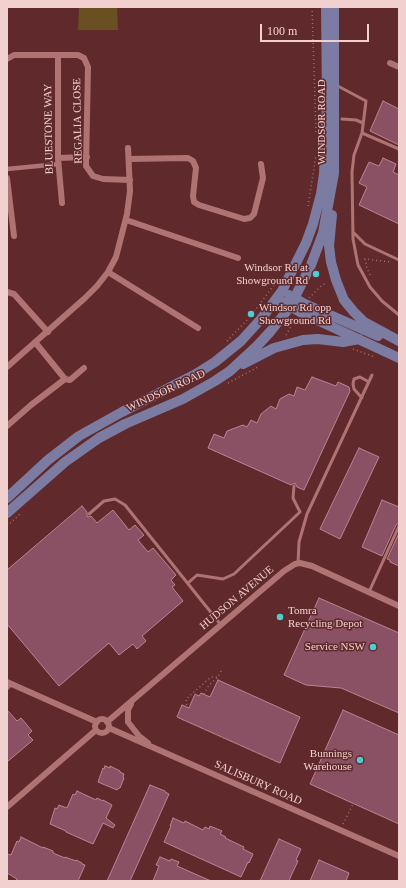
<!DOCTYPE html>
<style>
body{margin:0}
#map{position:relative;width:406px;height:888px;overflow:hidden;background:#602a2c;font-family:"Times New Roman",serif}
canvas{display:block}
.frame{position:absolute;inset:0;border:8px solid #f2d0cf;pointer-events:none}
.scale{position:absolute;left:260px;top:24px;width:109px;height:18px;box-sizing:border-box;border:2px solid #f2d0cf;border-top:0;padding-left:5px;font-size:12px;line-height:14px;white-space:nowrap;color:#f2d0cf;-webkit-text-stroke:3px #602a2c;paint-order:stroke}
</style>
<div id="map">
<canvas width="406" height="888"></canvas>
<div class="frame"></div>
<div class="scale">100 m</div>
</div>
<script>
const g = document.querySelector('canvas').getContext('2d');
g.lineJoin = 'round';
function fill(path, color) { g.fillStyle = color; g.fill(path, 'evenodd'); }
const poly = rows => new Path2D(rows.map(r => 'M' + r).join(''));
function trace(path, color, width, dash) { g.strokeStyle = color; g.lineWidth = width; g.lineCap = dash ? 'butt' : 'round'; g.setLineDash(dash || []); g.stroke(path); }
function write(font, color, halo, rows, align = 'center') {
  g.font = font + ' "Times New Roman",serif'; g.lineWidth = 3; g.setLineDash([]); g.textBaseline = 'middle'; g.strokeStyle = halo; g.fillStyle = color; for (const [text, x, y, turn = 0] of rows) {
    g.save(); g.translate(x, y); g.rotate((+turn || 0) * Math.PI / 180); g.textAlign = isNaN(turn) ? turn : align; if (halo) g.strokeText(text, 0, 0); g.fillText(text, 0, 0); g.restore();
  }
}
fill(poly([
 [79,7,117,7,118,30,78,30]
]), '#694f21');
const building = poly([
 [383,101,399,109,399,145,370,131,383,101],
 [383,158,396,164,393,172,399,175,399,224,359,205,367,187,359,183,369,162,379,166,383,158],
 [312,377,336,386,338,382,349,387,350,391,304,490,297,487,295,483,291,485,208,448,214,434,224,438,227,431,243,425,247,427,251,420,257,423,261,414,271,406,276,409,280,399,289,394,294,396,297,387,305,390,312,377],
 [359,448,379,457,340,539,320,529,359,448],
 [382,500,399,507,399,523,396,525,382,556,362,547,382,500],
 [82,506,87,512,87,516,88,517,91,516,97,523,113,510,129,530,135,525,144,535,138,540,148,552,153,548,176,575,171,580,175,585,172,587,183,601,142,636,146,641,137,649,133,644,119,655,109,643,59,686,7,624,7,570,82,506],
 [399,533,399,566,390,562,390,560,387,559,399,533],
 [319,598,399,633,399,713,341,688,306,685,284,675,319,598],
 [218,680,300,717,280,763,177,717,182,705,189,708,195,694,199,696,201,693,210,697,218,680],
 [7,710,17,721,21,718,32,731,28,735,33,740,7,762,7,710],
 [343,710,399,735,399,824,310,784,343,710],
 [105,766,110,768,110,766,120,771,120,772,124,774,123,777,124,778,120,788,119,788,117,790,98,782,103,768,104,769,105,766],
 [150,785,165,791,165,792,169,794,130,881,107,881,150,785],
 [77,791,96,800,97,798,103,801,103,800,112,805,106,818,115,825,113,828,103,823,93,844,66,832,66,831,50,824,55,808,57,809,59,805,67,808,73,794,75,795,77,791],
 [173,818,184,823,185,821,203,830,205,827,209,829,210,826,222,831,220,834,226,837,225,838,244,847,243,849,253,854,249,863,248,862,241,877,164,842,171,826,170,826,173,818],
 [21,837,43,848,43,847,53,851,53,853,65,858,65,857,76,861,76,860,82,863,82,864,85,865,78,881,16,881,17,879,7,873,7,854,11,855,17,841,19,842,21,837],
 [279,839,301,849,296,860,298,861,291,876,289,881,260,881,279,839],
 [160,857,170,861,171,859,179,862,177,866,211,881,153,881,159,866,156,865,160,857],
 [319,860,349,873,346,881,310,881,319,860]
]);
fill(building, '#895163');
trace(building, '#be8295', 1);
trace(poly([
 [312,7,316,133],
 [308,206,316,155],
 [370,275,367,268,365,259,391,262],
 [309,298,322,285,327,283],
 [286,335,295,320],
 [227,341,250,317,277,281],
 [353,349,375,357],
 [228,383,258,367],
 [7,526,20,514],
 [221,671,218,677,211,677,186,699,187,707,182,705,177,717,280,763],
 [204,694,209,685,218,677],
 [343,824,353,804]
]), '#9d7071', 1.5, [1, 3]);
trace(poly([
 [336,85,366,101,362,133],
 [342,119,356,120,363,123],
 [399,149,362,133,354,155,352,172,353,239,358,265,370,287,382,301,399,315],
 [353,232,365,244,399,260],
 [362,398,354,389,353,384,354,379,360,377,369,382],
 [89,514,104,501,115,499,125,505,221,625],
 [298,564,299,542,307,514,372,375],
 [188,583,197,575,223,579,234,574,300,512,293,498,294,486],
 [369,592,399,526],
 [7,689,12,684]
]), '#b07373', 3);
trace(poly([
 [7,169,59,164]
]), '#b07373', 4.5);
trace(poly([
 [58,55,58,158,62,203],
 [7,59,14,55,78,55,84,58,88,67,86,166,93,176,103,179,130,180],
 [390,63,399,67],
 [58,158,87,157],
 [129,159,188,158,193,161,196,168,193,196,194,202,199,205,244,219,250,218,254,214,263,178,261,164],
 [7,178,14,236],
 [126,220,238,258],
 [108,272,198,328],
 [7,292,14,294,48,332],
 [35,342,65,379,70,380,84,368],
 [7,367,85,298,97,286,108,272,116,257,127,214,130,191,128,148],
 [7,426,31,405,65,379],
 [7,682,97,722],
 [131,704,128,710,128,722,139,736,148,743],
 '95 726a7 7 0 1 1 14 0a7 7 0 1 1-14 0Z',
 [107,722,284,571,295,564,300,563,312,566,399,606],
 [109,728,399,856],
 [7,807,96,730]
]), '#b07373', 6);
trace(poly([
 [332,215,329,246,331,262,336,280,344,300,354,312,364,322,399,341],
 [289,295,305,304,378,336],
 [277,299,300,312,399,358],
 [243,364,274,348,303,340,318,339,343,342,359,339],
 [7,498,48,460,79,436,122,412,196,374,215,362,241,341,261,319,282,291,306,243,313,224,321,194,324,174,327,102,326,7],
 [7,513,65,462,99,438,125,424,183,399,215,381,230,371,257,346,270,332,290,307,311,265,323,233,334,173,334,7]
]), '#7c7ca2', 10);
for (const [x, y, r, color] of [
 [316,274,4,"#51ccd2"],
 [251,314,4,"#51ccd2"],
 [280,617,4,"#51ccd2"],
 [373,647,4,"#51ccd2"],
 [360,760,4,"#51ccd2"]
]) { const dot = new Path2D(); dot.arc(x, y, r, 0, 2 * Math.PI); g.fillStyle = color; g.fill(dot); trace(dot, '#602a2c', 1.5); }
write('11px', '#f2d0cf', '#602a2c', [
 ["REGALIA CLOSE",78,121,-91],
 ["WINDSOR ROAD",322,122,-90],
 ["BLUESTONE WAY",49,129,-91],
 ["WINDSOR ROAD",166,391,-25],
 ["HUDSON AVENUE",237,598,-40],
 ["SALISBURY ROAD",258,783,24]
]);
write('11px', '#f2d0cf', '#602a2c', [
 ["Windsor Rd at",308,268],
 ["Showground Rd",308,281],
 ["Windsor Rd opp",259,308,"left"],
 ["Showground Rd",259,321,"left"],
 ["Tomra",288,611,"left"],
 ["Recycling Depot",288,624,"left"],
 ["Service NSW",365,647],
 ["Bunnings",352,754],
 ["Warehouse",352,767]
], 'right');
</script>
